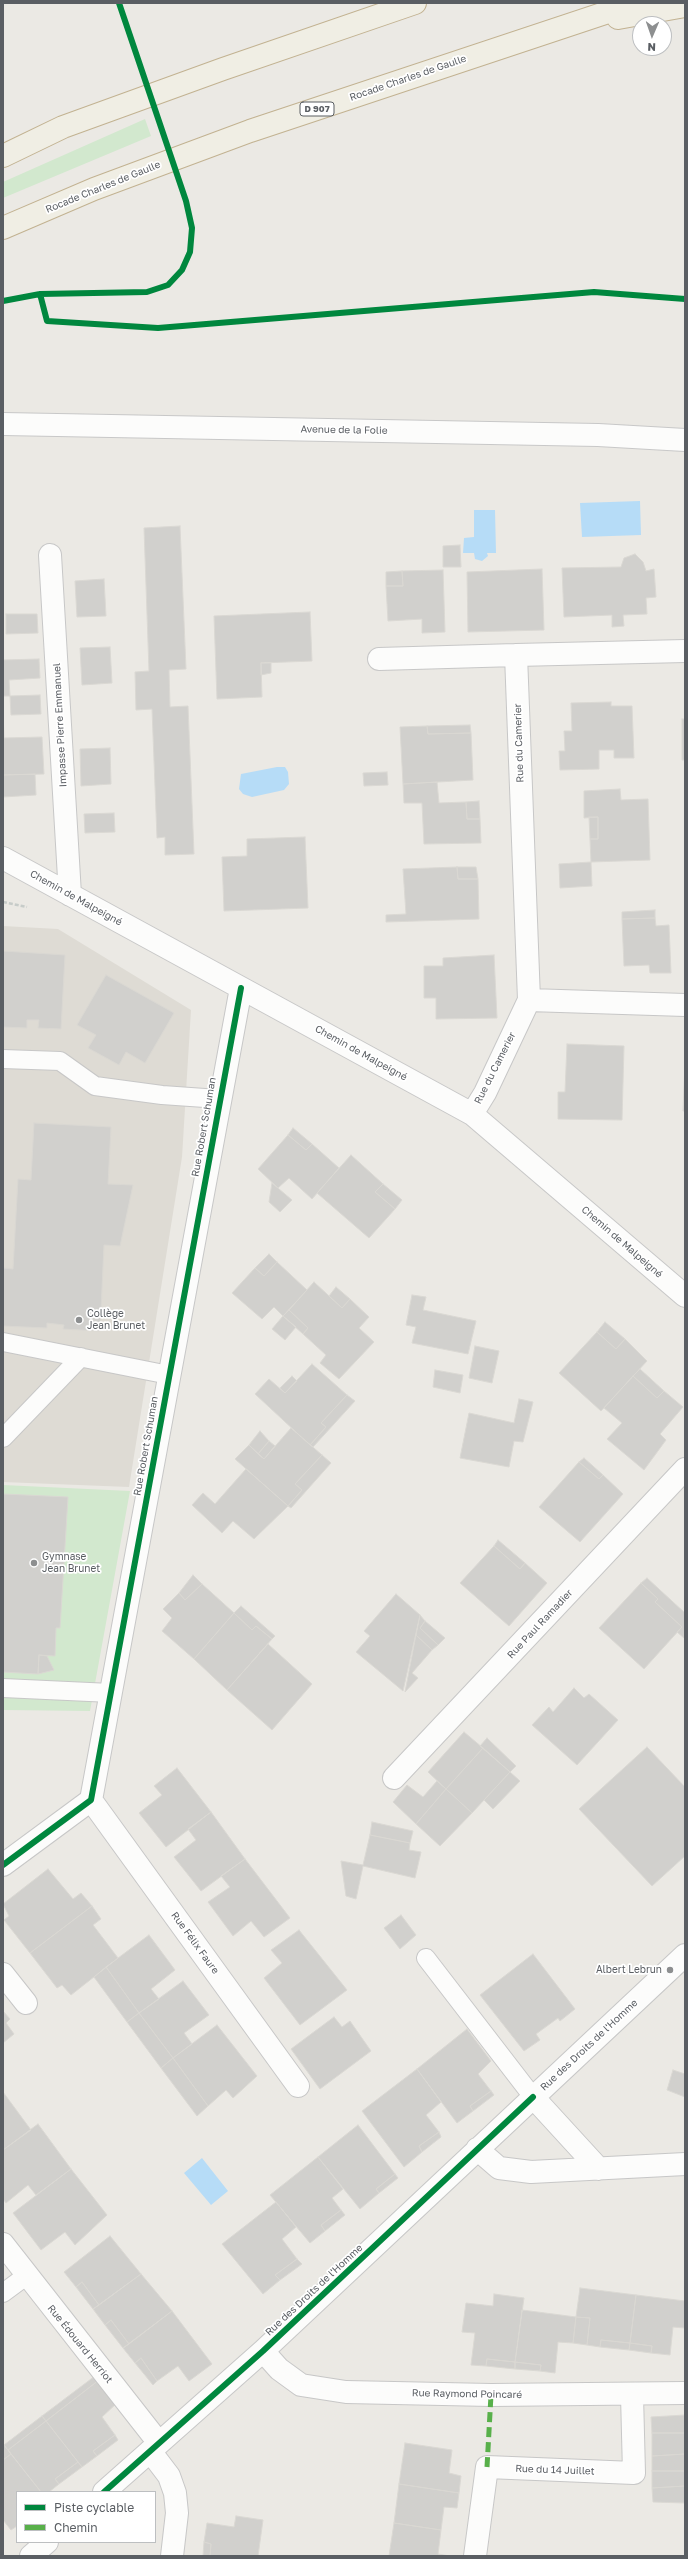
<!DOCTYPE html>
<meta charset="utf-8">
<style>
body{margin:0}
#map{position:relative;width:688px;height:2559px;overflow:hidden;background:#ebe9e4;font-family:"Golos Text",sans-serif}
canvas{display:block}
.frame{position:absolute;inset:0;border:4px solid #5a5e63;pointer-events:none}
.legend{position:absolute;left:16px;top:2491px;width:140px;height:52px;box-sizing:border-box;background:#fff;border:1px solid #bdbfc1;margin:0;padding:5px 7px;list-style:none;font-size:12px;color:#5a5e63}
.legend li{display:flex;align-items:center;gap:8px;height:20px}
.legend b{width:20px;border:1px solid #bdbfc1}
.north{position:absolute;left:632px;top:16px;width:40px;height:40px;box-sizing:border-box;background:#fff;border:1px solid #bdbfc1;border-radius:50%;rotate:182deg;font-size:11px;font-weight:700;line-height:16px;text-align:center;color:#5a5e63}
.north::after{content:'';display:block;margin:auto;width:14px;height:18px;background:#8d8f90;clip-path:polygon(50% 0,100% 100%,50% 72%,0 100%)}
</style>
<div id="map">
<canvas width="688" height="2559"></canvas>
<div class="frame"></div>
<ul class="legend">
<li><b style="height:5px;background:#00873e"></b>Piste cyclable</li>
<li><b style="height:5px;background:#58b04a"></b>Chemin</li>
</ul>
<div class="north">N</div>
</div>
<script>
const g = document.querySelector('canvas').getContext('2d');
g.lineJoin = 'round';
function fill(path, color) { g.fillStyle = color; g.fill(path, 'evenodd'); }
const poly = rows => new Path2D(rows.map(r => 'M' + r).join(''));
function trace(path, color, width, dash) { g.strokeStyle = color; g.lineWidth = width; g.lineCap = dash ? 'butt' : 'round'; g.setLineDash(dash || []); g.stroke(path); }
function write(font, color, halo, rows, align = 'center') {
  g.font = font + ' "Golos Text",sans-serif'; g.lineWidth = 3.5; g.setLineDash([]); g.textBaseline = 'middle'; g.strokeStyle = halo; g.fillStyle = color; for (const [text, x, y, turn = 0] of rows) {
    g.save(); g.translate(x, y); g.rotate((+turn || 0) * Math.PI / 180); g.textAlign = isNaN(turn) ? turn : align; if (halo) g.strokeText(text, 0, 0); g.fillText(text, 0, 0); g.restore();
  }
}
fill(poly([
 [3,926,58,929,191,1010,182,1157,129,1487,3,1482]
]), '#dedbd4');
fill(poly([
 [145,119,151,136,3,198,3,182],
 [3,1485,130,1491,90,1711,3,1710]
]), '#d2e8ce');
fill(poly([
 [640,501,641,535,582,537,580,503],
 [474,510,495,510,496,553,487,553,488,556,482,561,475,559,474,553,463,553,464,538,474,537],
 [277,767,285,767,288,772,289,784,284,790,252,797,243,794,239,789,241,774],
 [202,2158,228,2191,211,2205,184,2173]
]), '#b6dcf7');
const building = poly([
 [180,526,186,669,169,670,170,707,188,706,194,854,165,855,165,837,157,838,152,709,136,710,135,672,149,671,144,528,180,526],
 [460,545,461,567,443,567,443,546,460,545],
 [635,554,643,562,646,571,654,569,656,597,646,598,647,614,623,615,624,626,612,627,612,615,564,617,562,568,621,567,624,558,635,554],
 [542,569,544,630,468,632,467,572,542,569],
 [443,570,445,632,422,633,422,619,388,621,386,586,403,586,402,571,443,570],
 [402,571,403,586,386,586,386,572,402,571],
 [104,579,106,616,77,617,75,581,104,579],
 [310,612,312,661,261,663,262,697,217,699,214,616,310,612],
 [6,614,37,614,38,633,6,634,6,614],
 [110,647,112,683,82,685,80,648,110,647],
 [39,659,40,678,9,680,10,696,3,696,3,660,39,659],
 [261,663,271,663,271,673,261,675,261,663],
 [40,695,41,714,11,715,10,696,40,695],
 [611,702,611,706,632,706,634,758,614,758,614,750,599,750,599,769,560,770,559,751,565,751,564,731,572,731,571,703,611,702],
 [3,711,4,738,42,737,44,774,3,775,3,711],
 [682,719,685,719,685,760,682,760,682,719],
 [470,725,471,733,428,734,427,726,470,725],
 [427,726,428,734,471,733,473,780,403,784,400,727,427,726],
 [110,748,111,784,81,786,80,749,110,748],
 [387,772,388,785,364,786,363,773,387,772],
 [35,774,36,795,3,797,3,775,35,774],
 [437,782,439,803,466,802,467,819,480,819,481,843,424,844,422,803,404,803,403,784,437,782],
 [620,789,621,800,648,799,650,860,591,862,590,839,598,839,598,817,584,818,584,791,620,789],
 [479,801,480,819,467,819,466,802,479,801],
 [114,813,115,832,85,833,84,814,114,813],
 [589,817,598,817,598,839,590,839,589,817],
 [305,837,308,908,224,911,222,857,247,856,247,839,305,837],
 [591,862,592,886,560,888,559,864,591,862],
 [457,867,476,867,478,879,458,879,457,867],
 [457,867,458,879,478,879,479,919,386,922,386,915,406,914,403,869,457,867],
 [655,910,655,918,622,919,622,912,655,910],
 [655,918,656,926,669,925,671,973,650,973,649,965,624,966,622,919,655,918],
 [3,951,65,955,61,1029,38,1028,39,1020,27,1020,27,1028,3,1027,3,951],
 [494,955,497,1018,436,1019,436,998,424,998,424,966,443,966,443,958,494,955],
 [106,975,174,1013,145,1063,126,1052,119,1065,88,1048,96,1035,77,1025,106,975],
 [567,1044,624,1046,622,1120,558,1119,558,1092,565,1092,567,1044],
 [685,1064,685,1111,683,1111,685,1064],
 [34,1123,111,1127,108,1184,133,1185,120,1246,104,1245,100,1331,63,1329,64,1325,47,1323,47,1328,3,1326,3,1268,13,1269,18,1179,31,1180,34,1123],
 [293,1128,312,1144,306,1150,288,1135,293,1128],
 [288,1135,306,1150,312,1144,339,1168,312,1199,289,1178,278,1188,258,1169,288,1135],
 [351,1155,383,1184,375,1192,395,1209,369,1238,317,1193,351,1155],
 [272,1183,292,1200,280,1212,269,1202,272,1183],
 [383,1184,402,1200,395,1209,375,1192,383,1184],
 [269,1254,277,1262,264,1276,255,1268,269,1254],
 [277,1262,307,1290,283,1316,274,1307,262,1319,232,1293,255,1268,264,1276,277,1262],
 [314,1282,342,1308,350,1299,369,1317,359,1328,374,1342,339,1379,320,1363,326,1355,303,1334,308,1328,289,1310,314,1282],
 [336,1287,350,1299,342,1308,329,1296,336,1287],
 [412,1295,426,1297,423,1310,476,1321,468,1354,412,1343,416,1327,406,1325,412,1295],
 [289,1310,308,1328,303,1334,283,1316,289,1310],
 [283,1316,296,1327,285,1340,272,1329,283,1316],
 [605,1322,625,1339,616,1349,597,1332,605,1322],
 [597,1332,616,1349,625,1339,647,1361,601,1411,559,1373,597,1332],
 [475,1346,499,1351,492,1383,469,1378,475,1346],
 [312,1364,347,1395,321,1423,326,1427,310,1445,255,1394,269,1379,285,1393,312,1364],
 [640,1369,664,1391,657,1398,633,1376,640,1369],
 [435,1370,463,1375,460,1393,433,1387,435,1370],
 [292,1376,297,1381,285,1393,280,1388,292,1376],
 [633,1376,657,1398,664,1391,683,1407,660,1434,666,1440,644,1470,607,1439,622,1423,604,1408,633,1376],
 [347,1395,355,1401,313,1447,310,1445,326,1427,321,1423,347,1395],
 [519,1399,533,1402,523,1442,514,1441,509,1467,460,1458,469,1413,514,1423,519,1399],
 [291,1428,322,1455,295,1484,302,1490,288,1506,235,1459,249,1445,264,1459,291,1428],
 [260,1431,269,1441,258,1454,249,1445,260,1431],
 [269,1441,275,1446,264,1459,258,1454,269,1441],
 [322,1455,331,1463,291,1508,288,1506,302,1490,295,1484,322,1455],
 [584,1458,603,1475,599,1479,579,1462,584,1458],
 [579,1462,599,1479,603,1475,623,1494,580,1542,539,1507,579,1462],
 [246,1469,288,1506,254,1539,233,1521,222,1533,192,1505,203,1493,215,1504,246,1469],
 [3,1494,68,1497,60,1628,56,1628,55,1656,39,1655,38,1674,3,1672,3,1494],
 [498,1540,525,1563,520,1569,494,1546,498,1540],
 [494,1546,520,1569,525,1563,547,1583,509,1626,460,1583,494,1546],
 [193,1575,202,1584,185,1600,179,1593,193,1575],
 [647,1578,685,1613,684,1638,677,1632,682,1627,655,1602,658,1599,641,1583,647,1578],
 [641,1583,658,1599,655,1602,682,1627,644,1669,599,1628,641,1583],
 [202,1584,234,1613,194,1659,162,1631,172,1618,163,1609,179,1593,185,1600,202,1584],
 [396,1594,420,1615,403,1691,356,1652,370,1636,364,1631,396,1594],
 [241,1606,275,1636,272,1639,256,1626,252,1630,234,1613,241,1606],
 [234,1613,252,1630,256,1626,272,1639,227,1690,194,1659,234,1613],
 [420,1615,425,1621,420,1628,438,1645,432,1650,416,1635,420,1615],
 [425,1621,445,1638,438,1645,420,1628,425,1621],
 [416,1635,432,1650,412,1673,418,1678,405,1692,416,1635],
 [268,1644,312,1684,272,1730,227,1690,268,1644],
 [39,1655,47,1656,54,1670,38,1674,39,1655],
 [574,1688,584,1698,589,1694,618,1720,577,1765,532,1725,549,1707,553,1712,574,1688],
 [464,1732,483,1748,446,1789,428,1772,464,1732],
 [487,1738,516,1766,510,1772,480,1746,487,1738],
 [647,1747,685,1787,685,1856,652,1886,579,1809,647,1747],
 [483,1748,510,1772,472,1813,446,1789,483,1748],
 [177,1768,211,1812,166,1847,139,1813,162,1795,154,1786,177,1768],
 [510,1772,520,1781,493,1809,484,1800,510,1772],
 [437,1781,446,1789,416,1824,393,1802,407,1785,423,1797,437,1781],
 [446,1789,472,1813,440,1846,416,1824,446,1789],
 [211,1812,245,1859,201,1891,174,1857,196,1840,188,1829,211,1812],
 [372,1822,413,1831,410,1843,370,1835,372,1822],
 [370,1835,410,1843,409,1850,421,1852,415,1878,363,1866,356,1899,346,1896,341,1861,363,1865,370,1835],
 [245,1859,290,1918,264,1937,251,1921,233,1936,208,1902,230,1887,221,1876,245,1859],
 [48,1869,73,1899,81,1893,92,1906,30,1953,4,1920,9,1916,3,1904,48,1869],
 [92,1906,101,1919,93,1925,118,1958,71,1995,62,1985,57,1988,30,1953,92,1906],
 [401,1915,416,1935,400,1949,384,1928,401,1915],
 [299,1930,347,1990,300,2025,264,1978,282,1963,271,1950,299,1930],
 [149,1935,175,1970,151,1989,159,1999,139,2013,106,1967,149,1935],
 [533,1954,575,2009,560,2021,558,2018,536,2034,540,2040,524,2051,480,1995,533,1954],
 [106,1967,139,2013,127,2022,94,1977,106,1967],
 [183,1981,209,2015,184,2033,192,2044,173,2058,139,2013,183,1981],
 [3,2011,10,2019,6,2023,14,2034,3,2043,3,2011],
 [139,2013,173,2058,161,2068,127,2022,139,2013],
 [334,2017,342,2027,350,2021,371,2051,320,2089,291,2049,334,2017],
 [217,2025,257,2076,233,2098,226,2090,208,2106,173,2058,217,2025],
 [467,2029,491,2061,478,2074,491,2091,470,2106,473,2111,457,2123,417,2069,467,2029],
 [173,2058,208,2106,197,2116,161,2068,173,2058],
 [417,2069,441,2102,426,2115,439,2132,419,2146,422,2152,404,2167,362,2111,417,2069],
 [673,2070,685,2074,685,2097,667,2090,673,2070],
 [491,2091,494,2095,473,2111,470,2106,491,2091],
 [3,2092,31,2130,3,2150,3,2092],
 [38,2124,71,2169,36,2195,28,2185,6,2203,3,2199,3,2150,38,2124],
 [358,2125,395,2174,376,2189,379,2193,360,2209,318,2157,358,2125],
 [439,2132,441,2137,422,2152,419,2146,439,2132],
 [318,2157,343,2189,332,2198,341,2210,321,2225,325,2231,310,2243,270,2195,318,2157],
 [71,2169,107,2215,75,2245,65,2232,41,2250,13,2213,71,2169],
 [395,2174,398,2178,379,2193,376,2189,395,2174],
 [276,2202,296,2227,282,2239,297,2259,275,2275,280,2280,263,2294,222,2244,276,2202],
 [341,2210,345,2215,325,2231,321,2225,341,2210],
 [110,2236,141,2274,99,2305,82,2282,76,2287,64,2272,110,2236],
 [297,2259,302,2264,280,2280,275,2275,297,2259],
 [141,2274,172,2311,129,2344,111,2320,105,2325,93,2309,141,2274],
 [82,2282,99,2305,93,2309,76,2287,82,2282],
 [580,2288,636,2295,630,2343,601,2340,600,2347,587,2345,590,2318,576,2317,580,2288],
 [494,2294,524,2298,515,2362,487,2359,486,2366,471,2365,475,2333,462,2332,466,2303,493,2306,494,2294],
 [636,2295,685,2301,685,2328,673,2327,670,2355,651,2353,652,2346,630,2343,636,2295],
 [522,2310,576,2317,573,2343,558,2342,555,2373,540,2371,541,2365,515,2362,522,2310],
 [172,2311,212,2364,189,2381,178,2366,157,2381,141,2358,135,2363,123,2348,172,2311],
 [576,2317,590,2318,587,2345,573,2343,576,2317],
 [111,2320,129,2344,123,2348,105,2325,111,2320],
 [601,2340,630,2343,629,2350,600,2347,601,2340],
 [630,2343,652,2346,651,2353,629,2350,630,2343],
 [141,2358,157,2381,153,2385,135,2363,141,2358],
 [487,2359,515,2362,515,2369,486,2366,487,2359],
 [515,2362,541,2365,540,2371,515,2369,515,2362],
 [95,2376,99,2380,46,2421,42,2416,95,2376],
 [99,2380,117,2403,102,2417,115,2435,93,2451,97,2456,82,2467,46,2421,99,2380],
 [685,2415,685,2433,652,2433,651,2417,685,2415],
 [42,2416,46,2421,8,2450,4,2445,42,2416],
 [46,2421,78,2462,55,2479,59,2484,49,2492,41,2492,8,2450,46,2421],
 [652,2433,685,2433,685,2454,652,2456,652,2433],
 [115,2435,118,2440,97,2456,93,2451,115,2435],
 [405,2443,452,2450,449,2473,461,2476,459,2493,399,2484,405,2443],
 [4,2445,11,2454,3,2460,3,2446,4,2445],
 [11,2454,41,2492,17,2492,17,2526,11,2530,3,2520,3,2460,11,2454],
 [685,2454,685,2471,652,2471,652,2456,685,2454],
 [78,2462,82,2467,59,2484,55,2479,78,2462],
 [652,2471,685,2471,685,2486,652,2488,652,2471],
 [399,2484,459,2493,457,2508,444,2507,441,2530,394,2523,399,2484],
 [685,2486,685,2503,653,2502,652,2488,685,2486],
 [236,2516,263,2520,258,2556,210,2556,211,2544,204,2542,207,2523,234,2527,236,2516],
 [394,2523,441,2530,438,2554,450,2556,389,2556,394,2523],
 [204,2542,211,2544,210,2556,203,2556,204,2542]
]);
fill(building, '#d1d0cd');
trace(building, '#dad8d3', 1);
const service = poly([
 [3,1059,60,1061,95,1086,162,1095,219,1099],
 [3,1342,169,1375],
 [3,1438,81,1357],
 [3,1688,111,1693],
 [426,1958,533,2097],
 [3,2293,26,2276]
]);
const minor = poly([
 [50,555,70,895],
 [379,659,516,655],
 [3,858,472,1114,685,1296],
 [529,1000,685,1005],
 [472,1114,485,1093,529,1000,516,655,685,651],
 [394,1778,685,1469],
 [91,1800,298,2086],
 [3,1865,91,1800,241,988],
 [3,1974,26,2003],
 [533,2097,599,2169],
 [477,2149,499,2168,531,2172,685,2164],
 [3,2244,159,2443],
 [263,2351,279,2369,301,2385,346,2392,491,2395,685,2393],
 [150,2451,169,2476,175,2493,177,2513,172,2556],
 [104,2492,263,2351,685,1955],
 [31,2556,47,2542],
 [475,2556,487,2467,634,2473,632,2395]
]);
const secondary = poly([
 [3,424,598,435,685,440]
]);
const trunk = poly([
 [618,18,685,6],
 [3,156,63,127,223,69,415,3],
 [3,228,94,189,250,131,635,3]
]);
trace(service, '#c7c7c7', 20);
trace(minor, '#c7c7c7', 24);
trace(secondary, '#c8c8c8', 24);
trace(trunk, '#c2b291', 24);
trace(poly([
 [3,902,27,907]
]), '#c7ccc9', 2.5, [4, 2]);
trace(service, '#fcfcfb', 18);
trace(minor, '#fcfcfb', 22);
trace(secondary, '#fcfcfb', 22);
trace(trunk, '#f0eee4', 22);
trace(poly([
 [487,2467,491,2395]
]), '#58b04a', 5, [10, 5]);
trace(poly([
 [40,294,47,321,158,328,594,292,685,299],
 [3,301,40,294,147,292,168,285,182,270,190,252,192,228,186,201,119,3],
 [3,1865,91,1800,241,988],
 [104,2492,263,2351,533,2097]
]), '#00873e', 6);
for (const [x, y, r, color] of [
 [79,1320,4,"#8d8f90"],
 [34,1563,4,"#8d8f90"],
 [670,1970,4,"#8d8f90"]
]) { const dot = new Path2D(); dot.arc(x, y, r, 0, 2 * Math.PI); g.fillStyle = color; g.fill(dot); trace(dot, '#fff', 1.5); }
for (const [x, y, w] of [
 [317,109,34]
]) { const box = new Path2D(); box.roundRect(x - w / 2, y - 7, w, 14, 3); g.fillStyle = '#fff'; g.fill(box); trace(box, '#5a5e63', 1); }
write('bold 9px', '#5a5e63', null, [
 ["D 907",317,109]
]);
write('10px', '#5a5e63', '#fff', [
 ["Rocade Charles de Gaulle",408,78,-19],
 ["Rocade Charles de Gaulle",103,187,-22],
 ["Avenue de la Folie",344,430,1],
 ["Impasse Pierre Emmanuel",60,725,-93],
 ["Rue du Camerier",519,743,-92],
 ["Chemin de Malpeigné",76,898,29],
 ["Chemin de Malpeigné",361,1053,29],
 ["Rue du Camerier",495,1068,-63],
 ["Rue Robert Schuman",204,1127,-80],
 ["Chemin de Malpeigné",622,1242,41],
 ["Rue Robert Schuman",146,1446,-80],
 ["Rue Paul Ramadier",540,1624,-47],
 ["Rue Félix Faure",195,1943,54],
 ["Rue des Droits de l'Homme",589,2045,-43],
 ["Rue des Droits de l'Homme",314,2290,-43],
 ["Rue Édouard Herriot",80,2344,51],
 ["Rue Raymond Poincaré",467,2394,1],
 ["Rue du 14 Juillet",555,2470,2]
]);
write('10px', '#5a5e63', '#fff', [
 ["Collège",87,1314],
 ["Jean Brunet",87,1326],
 ["Gymnase",42,1557],
 ["Jean Brunet",42,1569],
 ["Albert Lebrun",662,1970,"right"]
], 'left');
</script>
